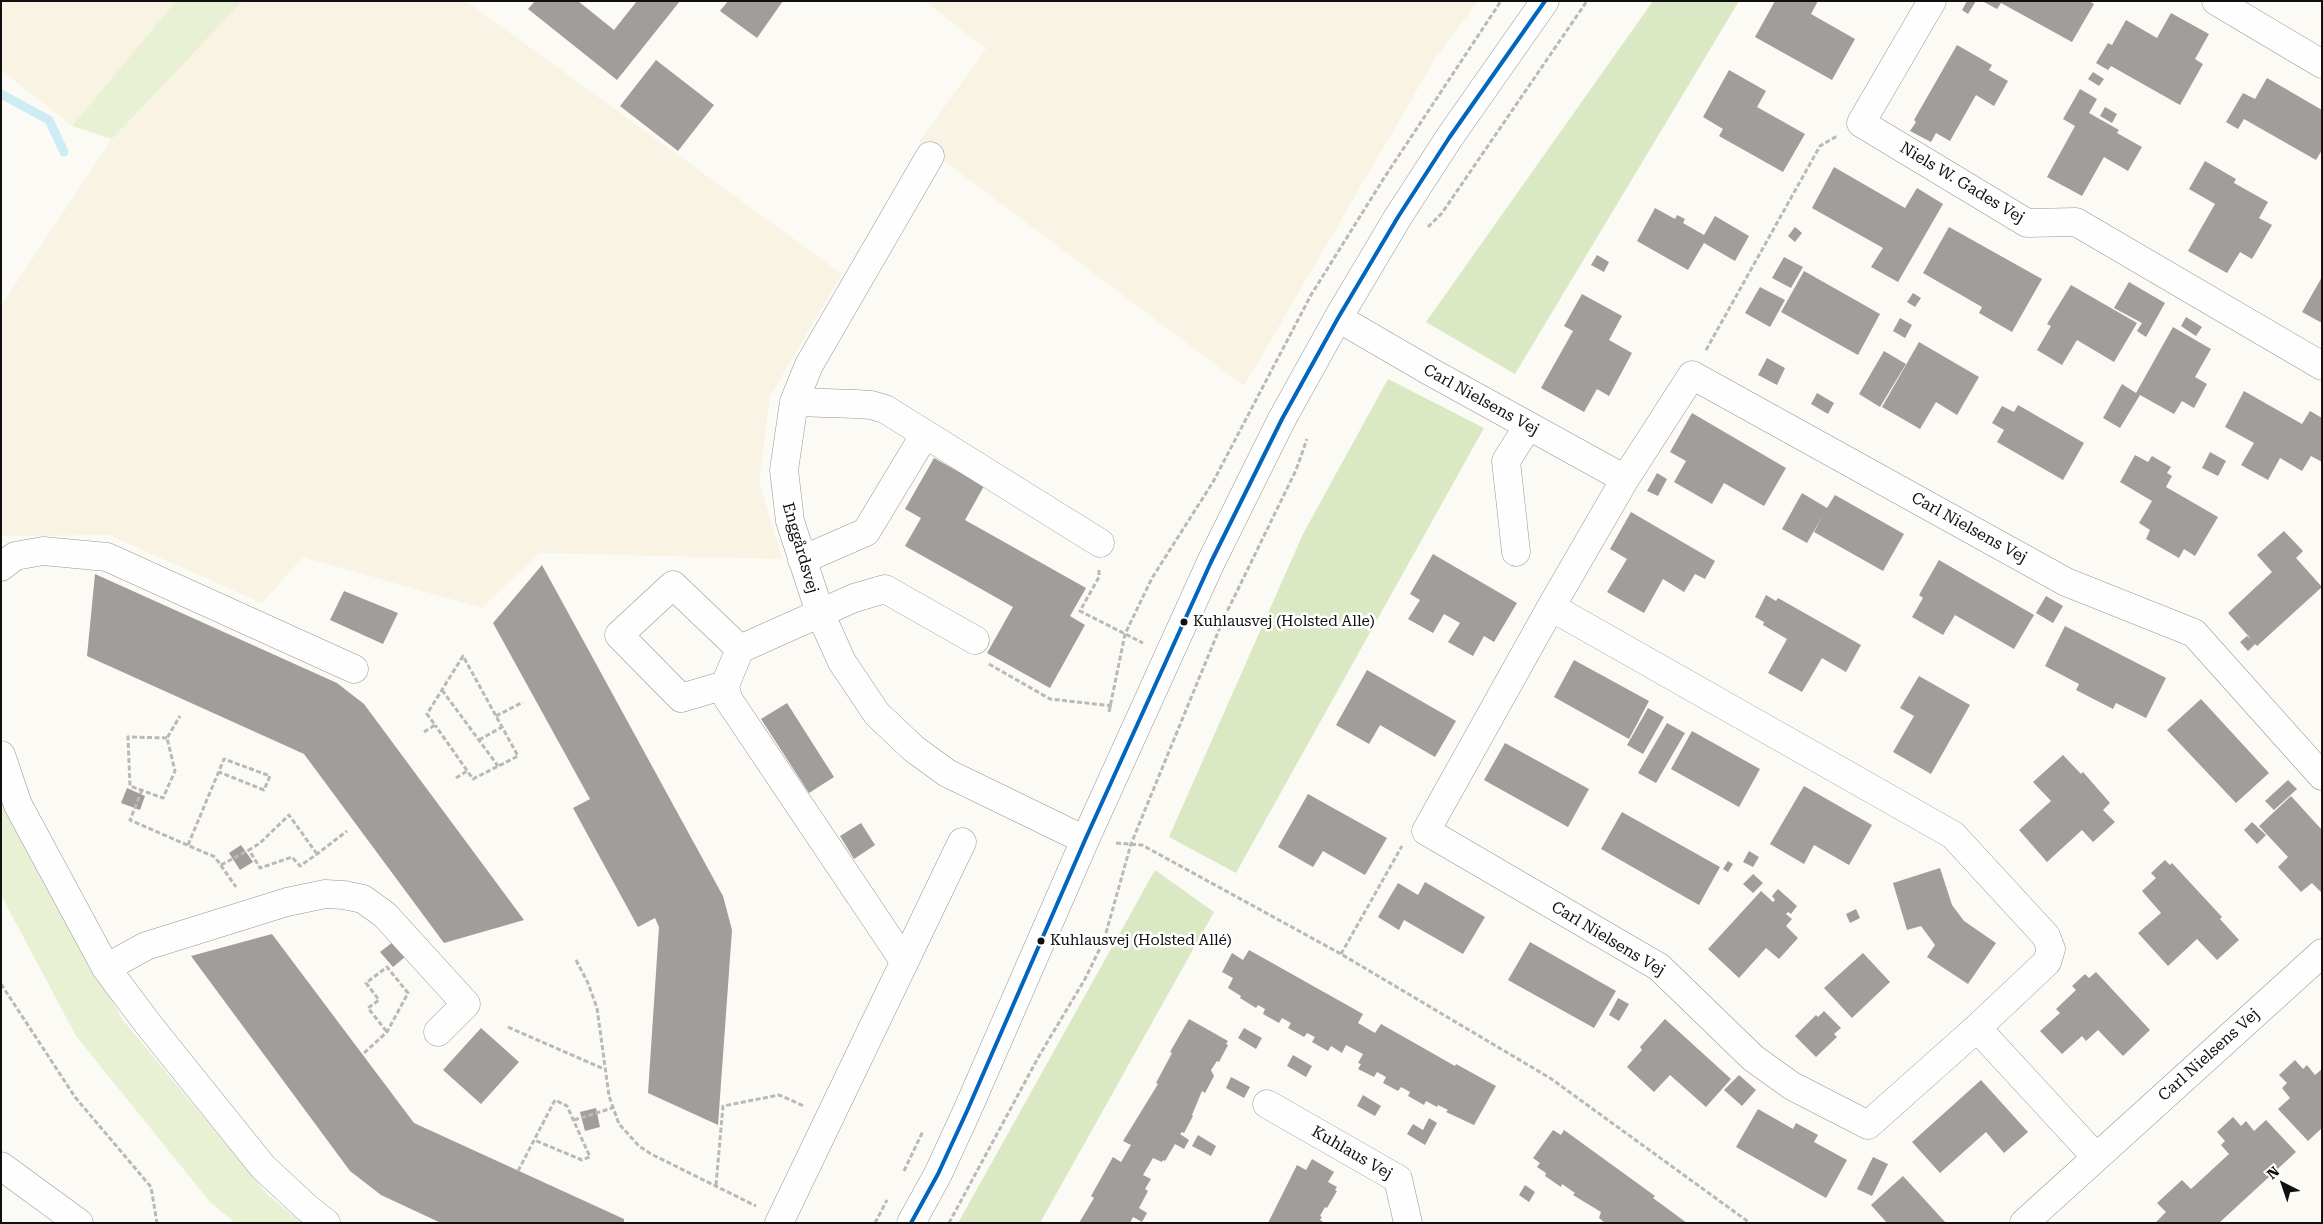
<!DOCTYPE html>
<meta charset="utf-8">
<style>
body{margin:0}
#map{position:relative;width:2323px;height:1224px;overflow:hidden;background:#fcfaf5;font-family:"Roboto Serif",serif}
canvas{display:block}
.frame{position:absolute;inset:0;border:2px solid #101010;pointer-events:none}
.north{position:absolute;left:2258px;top:1159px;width:50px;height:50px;-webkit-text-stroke:4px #fff;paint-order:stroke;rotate:319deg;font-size:14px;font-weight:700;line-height:20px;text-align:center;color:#101010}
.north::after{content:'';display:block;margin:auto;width:18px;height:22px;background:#101010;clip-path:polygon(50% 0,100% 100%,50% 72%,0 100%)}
</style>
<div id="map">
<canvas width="2323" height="1224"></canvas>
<div class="frame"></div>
<div class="north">N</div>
</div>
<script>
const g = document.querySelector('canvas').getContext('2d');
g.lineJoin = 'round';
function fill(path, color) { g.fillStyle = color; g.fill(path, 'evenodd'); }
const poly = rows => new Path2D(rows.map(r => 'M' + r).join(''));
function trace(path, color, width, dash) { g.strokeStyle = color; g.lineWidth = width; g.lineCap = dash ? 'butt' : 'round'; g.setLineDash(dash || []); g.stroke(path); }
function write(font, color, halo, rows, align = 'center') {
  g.font = font + ' "Roboto Serif",serif'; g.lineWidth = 5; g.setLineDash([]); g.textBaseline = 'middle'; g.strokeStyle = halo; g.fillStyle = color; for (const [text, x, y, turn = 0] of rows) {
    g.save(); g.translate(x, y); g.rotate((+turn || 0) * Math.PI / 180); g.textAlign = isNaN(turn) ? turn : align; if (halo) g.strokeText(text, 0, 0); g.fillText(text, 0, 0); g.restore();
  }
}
fill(poly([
 [1,1,176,1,72,126,1,70],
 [243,1,466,1,842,274,770,396,759,481,782,559,539,553,482,608,303,557,262,603,109,535,1,536,1,306,112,139],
 [925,1,1478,1,1435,59,1244,386,919,142,986,49]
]), '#f8f3e2');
fill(poly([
 [176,1,243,1,112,139,72,126],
 [1,785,26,846,123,1020,268,1195,302,1223,235,1223,210,1202,76,1036,1,895]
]), '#e9f1d5');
fill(poly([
 [1653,1,1739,1,1515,374,1426,322],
 [1388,379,1484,428,1236,873,1169,837,1303,534],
 [1155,870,1214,912,1040,1223,958,1223]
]), '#dae9c3');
trace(poly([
 [1,94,49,120,64,152]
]), '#ccecf6', 9);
fill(poly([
 [535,1,578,1,614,30,637,1,680,1,617,80,528,9],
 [728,1,783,1,757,38,720,11],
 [1775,1,1818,1,1811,14,1855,39,1832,80,1755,37],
 [1967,1,1976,1,1968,14,1962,10],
 [1982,1,2089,1,2094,4,2072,42,2001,3,1997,9],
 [2171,13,2209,34,2195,59,2203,64,2180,105,2111,66,2108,70,2096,63,2108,43,2112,45,2126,20,2157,38],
 [1957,45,1992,65,1989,70,2008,81,1994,106,1976,95,1950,141,1936,133,1931,142,1910,131,1916,122,1914,120],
 [656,60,714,105,678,151,620,106],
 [1729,70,1766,91,1757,107,1805,134,1783,172,1719,136,1723,129,1703,117],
 [2093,72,2104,79,2099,86,2088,79],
 [2267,78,2322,110,2322,150,2316,160,2244,119,2238,129,2226,122,2243,93,2255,99],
 [2080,89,2097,99,2089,113,2119,130,2117,133,2142,147,2128,171,2104,157,2082,196,2047,177,2075,126,2063,119],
 [2105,107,2117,114,2112,123,2100,116],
 [2205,161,2236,179,2234,183,2268,202,2259,218,2272,225,2252,259,2240,252,2227,273,2188,251,2215,204,2189,189],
 [1834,167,1905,208,1917,188,1943,204,1898,282,1871,267,1883,248,1812,208],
 [1655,208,1675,219,1677,215,1685,219,1683,223,1704,235,1715,216,1749,236,1735,261,1704,243,1688,270,1637,241],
 [1795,227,1802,233,1795,242,1788,236],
 [1949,227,2042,279,2012,332,1979,313,1982,307,1923,273],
 [1597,255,1609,262,1604,272,1591,265],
 [1784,257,1803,267,1791,288,1772,278],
 [1804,271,1880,314,1858,355,1781,312],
 [2322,277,2322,323,2302,312],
 [2129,282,2165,303,2146,337,2137,331,2142,323,2114,308],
 [2071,285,2137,323,2114,362,2077,340,2062,365,2037,350,2051,326,2047,324],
 [1760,287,1785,300,1770,327,1745,313],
 [1913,293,1921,298,1915,307,1907,302],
 [1582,294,1622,316,1609,340,1632,353,1609,396,1597,389,1584,412,1541,388,1573,331,1564,326],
 [2186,317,2202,327,2196,336,2181,326],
 [1900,318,1912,325,1905,338,1893,331],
 [2173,327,2211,349,2195,377,2207,384,2194,408,2182,401,2174,414,2140,395,2120,428,2103,418,2122,384,2136,393],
 [1919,342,1979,377,1957,415,1936,402,1920,429,1882,407],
 [1884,351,1906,364,1880,407,1859,394],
 [1767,358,1785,368,1777,385,1758,375],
 [2244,391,2302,424,2310,411,2322,418,2322,462,2311,456,2302,471,2280,458,2268,480,2241,465,2254,443,2225,427],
 [1817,393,1834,403,1828,414,1811,404],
 [2018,405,2084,443,2063,480,1997,442,2004,430,1992,423,2002,406,2014,412],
 [1692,413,1786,468,1764,506,1724,483,1712,504,1674,482,1686,461,1670,452],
 [2210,452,2226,461,2218,476,2202,468],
 [2135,455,2148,462,2152,456,2171,467,2167,473,2172,476,2166,487,2218,517,2195,556,2184,549,2179,558,2146,539,2150,530,2139,523,2152,501,2120,482],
 [934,458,984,486,965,520,1086,588,1070,616,1085,625,1050,688,987,653,1013,607,905,546,921,518,905,509],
 [1657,473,1667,479,1658,496,1647,491],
 [1802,493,1827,508,1835,495,1904,534,1883,571,1814,532,1823,515,1807,543,1782,529],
 [1631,512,1715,561,1705,579,1695,574,1684,592,1663,579,1644,613,1607,592,1627,559,1610,549],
 [2284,531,2303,551,2296,558,2322,587,2257,646,2255,644,2248,651,2240,642,2247,636,2251,639,2228,613,2272,572,2257,555],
 [1433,554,1517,603,1494,642,1484,636,1473,656,1448,642,1460,623,1444,614,1433,633,1408,619,1420,600,1410,594],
 [1939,560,2034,615,2014,649,1955,615,1943,635,1912,617,1923,598,1919,595],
 [542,565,723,896,732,930,718,1125,648,1093,659,927,655,918,638,927,573,808,590,799,493,623],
 [95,574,337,683,364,704,524,920,444,943,304,754,87,656],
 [344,591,398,613,383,644,330,620],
 [1766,595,1776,601,1778,598,1861,645,1846,672,1822,658,1802,692,1768,673,1787,639,1763,625,1764,622,1755,617],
 [2046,596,2063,606,2053,623,2036,613],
 [2065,626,2166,678,2146,718,2116,703,2113,709,2076,690,2079,684,2045,666],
 [1574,660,1649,701,1629,739,1554,697],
 [1367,670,1456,721,1435,757,1380,725,1369,744,1336,725],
 [1919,676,1970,705,1931,774,1893,752,1914,716,1900,708],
 [2201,699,2269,773,2236,803,2167,730],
 [787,703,834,777,809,793,761,719],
 [1648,708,1664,717,1643,754,1627,745],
 [1667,723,1685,733,1656,783,1638,773],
 [1692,731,1760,769,1739,807,1671,769],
 [1505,743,1589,789,1568,827,1484,780],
 [2063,755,2081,774,2083,772,2110,803,2103,810,2115,822,2093,842,2082,830,2047,862,2019,830,2051,801,2033,782],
 [2288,780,2297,789,2274,810,2265,801],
 [1804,786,1872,825,1849,865,1814,845,1804,864,1770,844],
 [127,788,145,796,140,810,121,803],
 [1308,794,1387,838,1365,875,1323,851,1313,867,1278,847],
 [2291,796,2322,830,2322,893,2312,883,2301,892,2278,867,2288,857,2259,826],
 [1622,812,1720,867,1699,905,1601,849],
 [2252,822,2266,835,2257,844,2244,830],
 [861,823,875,845,854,859,840,836],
 [241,845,253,862,240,870,229,853],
 [1749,851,1759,857,1753,867,1743,862],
 [2165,860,2170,865,2172,863,2222,917,2220,919,2239,940,2217,960,2197,939,2168,966,2138,933,2161,913,2142,891,2156,878,2151,873],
 [1728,861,1733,864,1728,872,1723,869],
 [1940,868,1952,905,1964,921,1996,943,1968,984,1927,957,1935,945,1921,926,1907,930,1893,883],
 [1753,874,1763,883,1753,893,1743,884],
 [1425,882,1485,917,1463,954,1404,920,1399,930,1378,917,1398,883,1418,895],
 [1778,889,1797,906,1791,914,1788,912,1786,914,1792,919,1786,926,1798,938,1779,959,1766,948,1739,978,1708,949,1761,891,1773,902,1775,900,1772,896],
 [1856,909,1860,918,1850,923,1846,914],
 [272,934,414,1123,624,1219,624,1223,441,1223,381,1195,350,1171,191,956],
 [393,942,405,957,393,967,380,952],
 [1530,942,1616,991,1594,1028,1508,980],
 [1249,950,1363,1014,1358,1023,1375,1033,1381,1024,1455,1066,1456,1064,1496,1086,1474,1125,1446,1112,1448,1110,1438,1105,1437,1107,1426,1101,1424,1105,1408,1096,1410,1092,1401,1087,1398,1091,1383,1083,1386,1077,1377,1072,1374,1077,1358,1069,1361,1064,1358,1063,1363,1054,1346,1045,1342,1053,1331,1046,1328,1051,1312,1042,1315,1037,1307,1033,1304,1037,1288,1028,1291,1023,1282,1018,1279,1023,1263,1014,1265,1009,1258,1005,1256,1008,1240,998,1241,996,1228,988,1233,978,1222,972,1232,953,1243,960],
 [1863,953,1890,982,1852,1018,1824,988],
 [2096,972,2150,1030,2123,1056,2098,1030,2086,1041,2082,1036,2062,1054,2040,1031,2060,1013,2056,1009,2076,990,2072,986,2085,974,2089,978],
 [1618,998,1629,1004,1619,1021,1609,1015],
 [1824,1011,1841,1028,1834,1034,1837,1037,1816,1057,1795,1036,1816,1015,1818,1017],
 [1189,1019,1228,1041,1226,1044,1228,1045,1219,1062,1217,1061,1211,1070,1214,1076,1205,1093,1202,1091,1192,1115,1193,1116,1184,1133,1182,1132,1180,1134,1189,1140,1184,1149,1175,1144,1165,1161,1163,1160,1162,1162,1153,1158,1143,1175,1151,1179,1145,1189,1148,1191,1139,1208,1147,1213,1142,1222,1133,1217,1130,1223,1079,1223,1094,1198,1091,1196,1113,1157,1121,1162,1131,1145,1123,1141,1158,1084,1156,1083,1172,1053,1170,1052],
 [1665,1019,1731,1079,1706,1107,1670,1075,1654,1092,1627,1067,1642,1050,1640,1047],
 [481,1028,519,1062,481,1104,443,1070],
 [1244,1028,1262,1038,1256,1049,1238,1038],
 [1293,1055,1312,1066,1306,1077,1287,1066],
 [2295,1060,2303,1069,2307,1065,2315,1075,2322,1069,2322,1128,2308,1141,2278,1109,2290,1098,2282,1088,2287,1083,2279,1075],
 [1739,1075,1756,1090,1742,1106,1724,1090],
 [1231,1077,1250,1087,1244,1098,1226,1088],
 [1981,1080,2028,1132,2004,1153,1986,1132,1940,1173,1912,1142],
 [1363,1095,1381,1106,1375,1116,1357,1106],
 [596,1108,600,1127,585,1131,580,1112],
 [1758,1109,1793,1129,1796,1123,1818,1135,1814,1142,1847,1160,1826,1198,1736,1147],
 [2233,1117,2241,1126,2246,1121,2254,1131,2266,1120,2296,1152,2219,1223,2155,1223,2166,1212,2157,1203,2182,1180,2191,1189,2229,1154,2221,1145,2225,1141,2217,1132],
 [1429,1118,1437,1123,1425,1145,1407,1134,1413,1124,1423,1130],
 [1553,1130,1561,1135,1564,1130,1655,1196,1653,1198,1687,1223,1605,1223,1599,1218,1601,1212,1573,1195,1575,1193,1562,1184,1561,1187,1545,1176,1546,1173,1537,1167,1540,1163,1533,1158],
 [1198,1135,1216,1146,1211,1156,1192,1146],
 [1873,1157,1888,1164,1872,1196,1857,1189],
 [1312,1159,1334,1172,1328,1182,1337,1187,1335,1190,1337,1191,1327,1208,1325,1207,1320,1216,1322,1217,1320,1220,1325,1223,1268,1223,1297,1165,1306,1170],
 [1903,1176,1946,1223,1887,1223,1871,1205],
 [1525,1185,1535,1192,1529,1202,1519,1195]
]), '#a09d9a');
const minor = poly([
 [1932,1,1861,123,2027,223,2076,222,2322,366],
 [2216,1,2322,64],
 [930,156,809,365,794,402,784,470,790,521,820,613,842,662,877,714,914,749,947,773,1085,840],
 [1338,318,1431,372,1625,479],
 [794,402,856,404,871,405,885,409,1100,543],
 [1516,552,1506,461,1528,426],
 [802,560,866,532,925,434],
 [1,567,15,556,43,551,107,557,354,669],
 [1551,607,1953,835,2046,936,2051,949,2047,962,1977,1028,1868,1125,1792,1086,1753,1058,1659,967,1426,831,1551,607,1625,479,1692,375,2066,582,2194,633,2322,776],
 [725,685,681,698,619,635,673,585,740,649],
 [1,755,18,805,106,968,148,1024,263,1167,306,1207,326,1223],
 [904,961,728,699,725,685,740,649,854,598,885,589,975,640],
 [106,968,146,946,287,902,325,894,344,895,363,899,385,915,466,1004,438,1032],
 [1977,1028,2096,1157],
 [1267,1104,1398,1179,1408,1223],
 [1,1166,79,1223],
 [779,1223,962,842],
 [911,1223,938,1174,967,1111,1085,840,1211,562,1282,419,1338,318,1398,217,1449,138,1545,1],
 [2024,1223,2322,953]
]);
trace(minor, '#969593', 29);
trace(poly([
 [1428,227,1442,213,1587,1],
 [1706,350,1820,146,1837,136],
 [1099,570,1099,577,1080,611,1143,643],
 [989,664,1050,699,1113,706],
 [442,690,498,766],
 [1109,712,1125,634,1152,578,1213,482,1311,295,1384,178,1501,1],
 [496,716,523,702],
 [424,732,435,725,427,714,463,656,518,756,473,779,435,725],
 [167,738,128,737,130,786,163,798,175,771,167,738,180,716],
 [479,740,502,727],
 [456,778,467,771],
 [142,790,130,820,215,857,236,887],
 [1116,843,1142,845,1341,954,1550,1078,1750,1223],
 [188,845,224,759,270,776,264,790,219,772],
 [317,854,289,815,260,843,249,850,260,868,292,857,300,866,317,854,347,831],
 [221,865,249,850],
 [1341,954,1402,846],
 [576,960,588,983,597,1008,609,1096,619,1124,639,1146,651,1154,756,1206],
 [1,984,75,1097,151,1187,157,1223],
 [508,1027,604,1069],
 [364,1053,387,1032,408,993,387,967,366,983,379,1000,368,1008,387,1032],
 [574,1120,612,1108],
 [518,1171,555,1100,567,1106,590,1157,582,1160,534,1140],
 [904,1171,923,1131],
 [716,1185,723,1106,779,1095,804,1106],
 [875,1223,887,1200],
 [949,1223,1039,1056,1085,979,1104,940,1131,844,1223,620,1296,470,1307,439]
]), '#b9b9b8', 3, [5, 2.5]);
trace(minor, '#fffefe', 28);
trace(poly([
 [911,1223,938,1174,967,1111,1085,840,1211,562,1282,419,1338,318,1398,217,1449,138,1545,1]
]), '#0065bd', 4);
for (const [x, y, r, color] of [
 [1184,622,4.5,"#101010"],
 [1041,941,4.5,"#101010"]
]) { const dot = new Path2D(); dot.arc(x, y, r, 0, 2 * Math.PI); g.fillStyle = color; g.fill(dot); trace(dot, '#fff', 2); }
write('15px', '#101010', '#fff', [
 ["Kuhlausvej (Holsted Alle)",1193,622],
 ["Kuhlausvej (Holsted Allé)",1050,941]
], 'left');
write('16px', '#101010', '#fff', [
 ["Niels W. Gades Vej",1962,183,31],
 ["Carl Nielsens Vej",1481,400,29],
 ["Carl Nielsens Vej",1969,528,29],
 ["Enggårdsvej",800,548,74],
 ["Carl Nielsens Vej",1608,939,31],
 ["Carl Nielsens Vej",2209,1055,-42],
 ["Kuhlaus Vej",1352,1153,30]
]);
</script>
